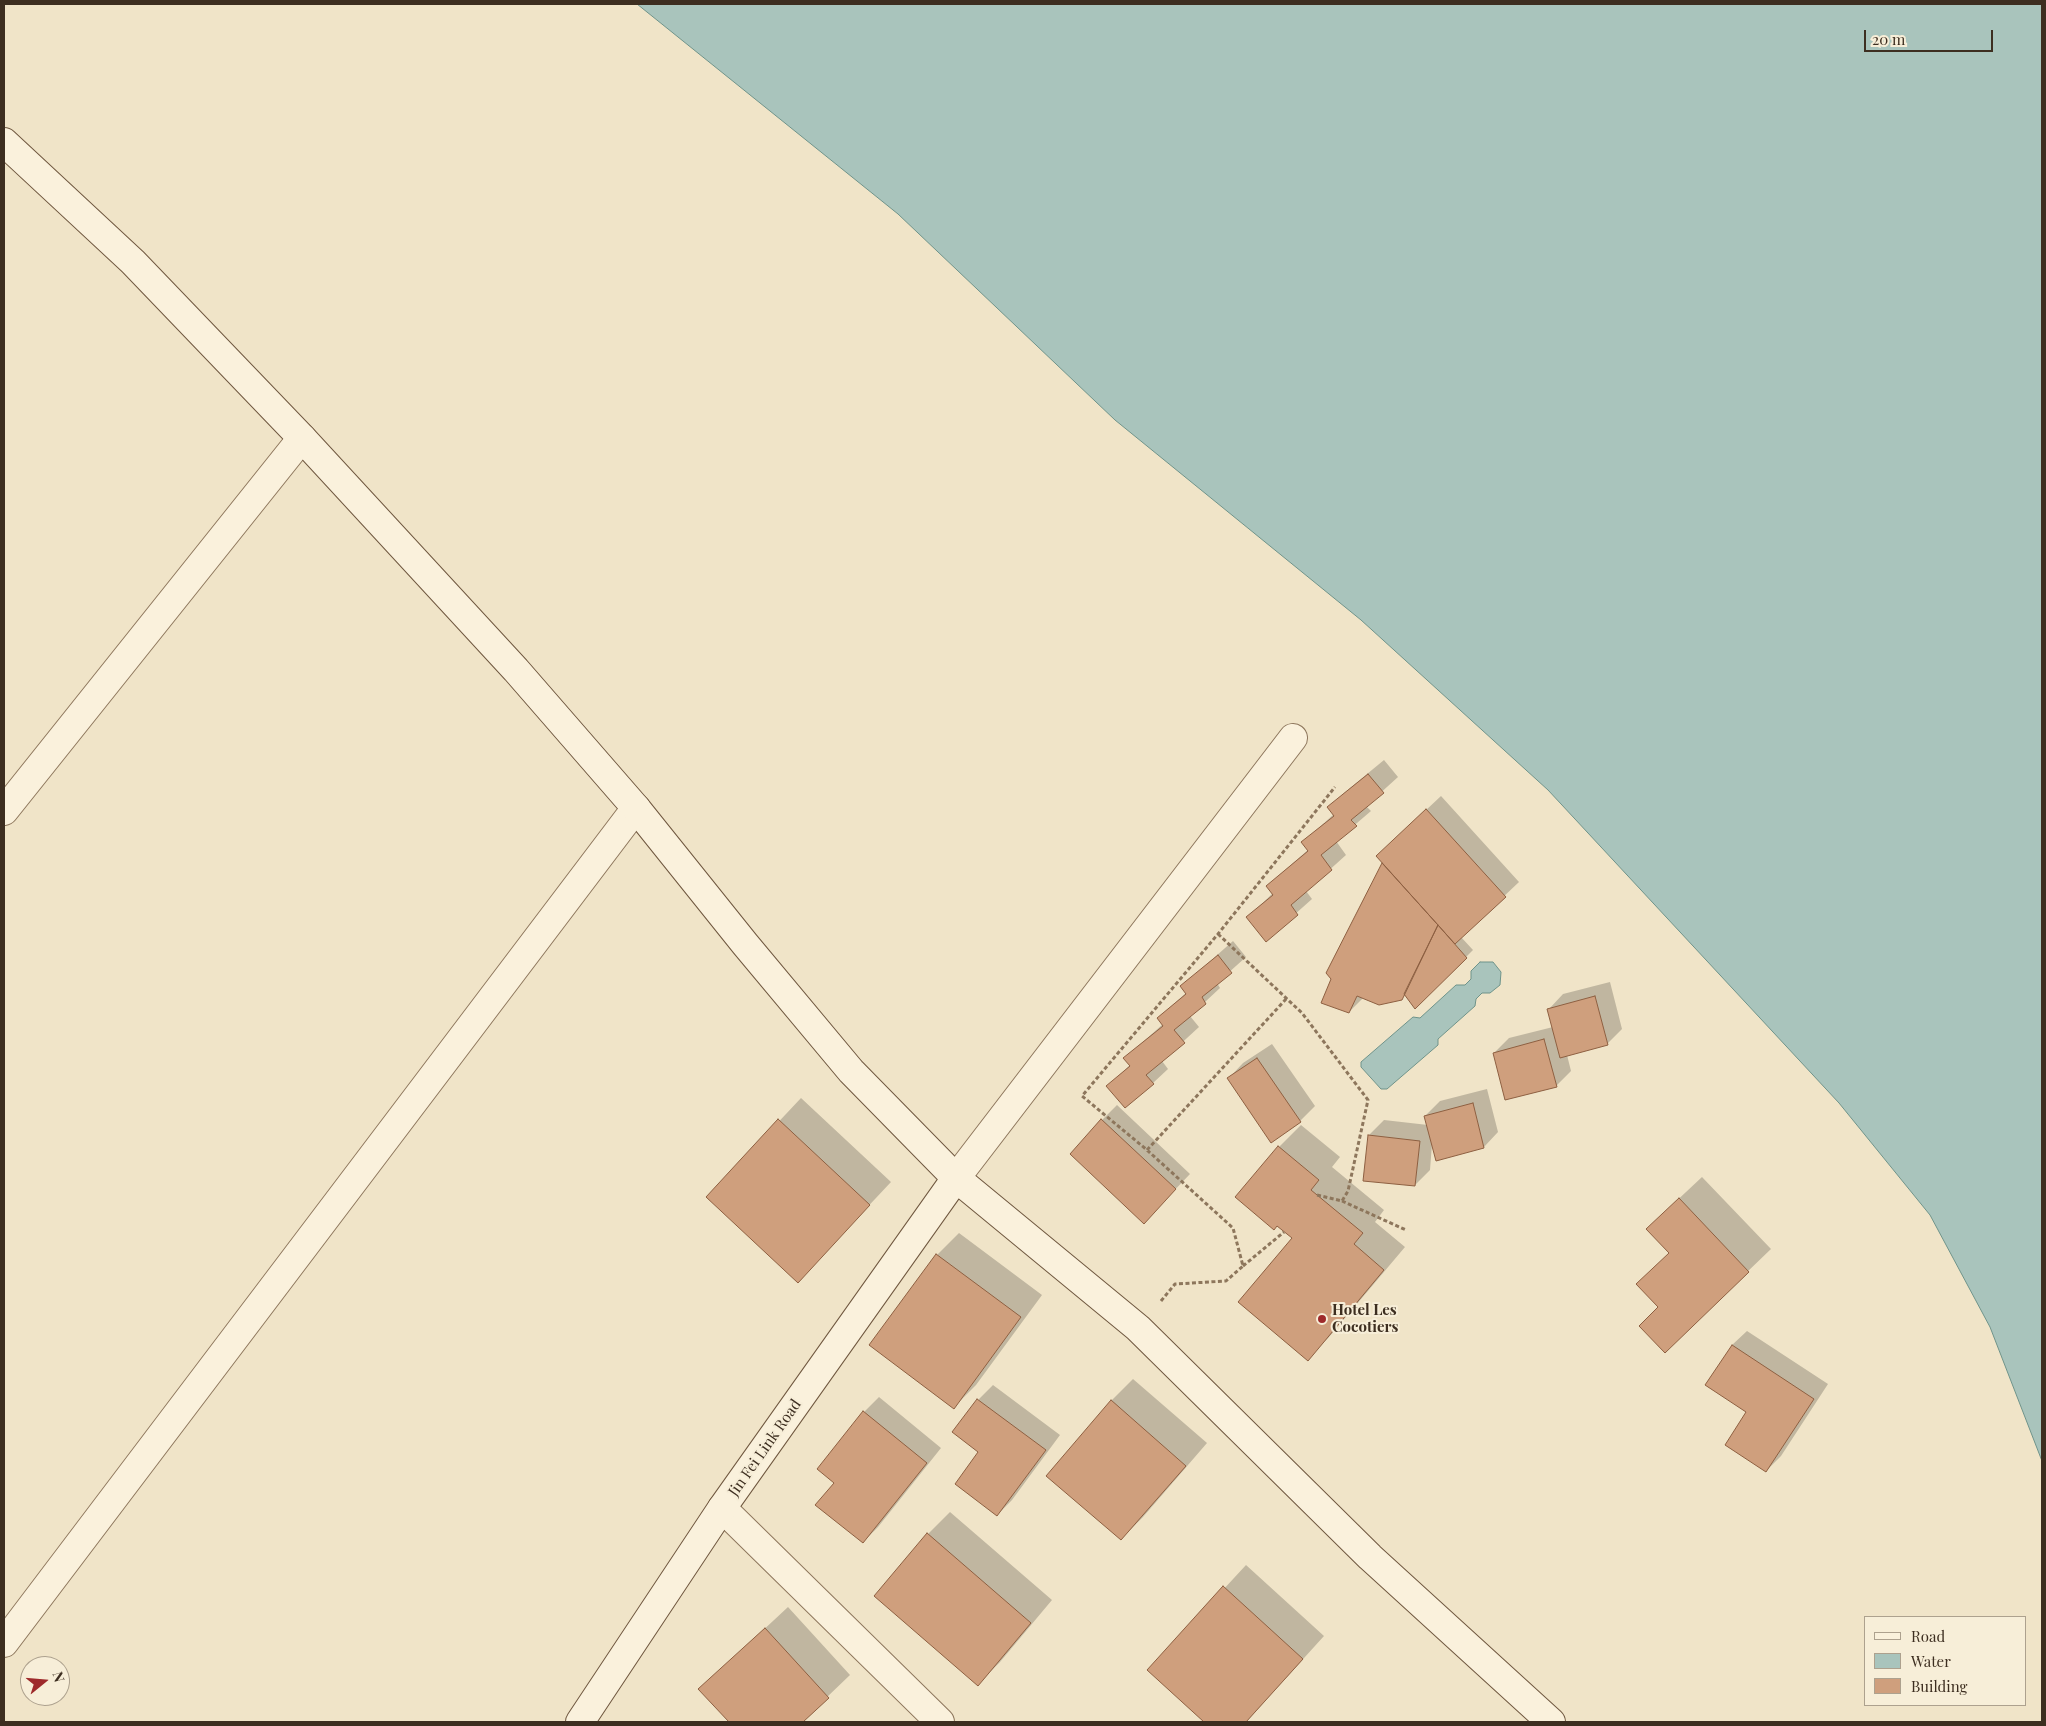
<!DOCTYPE html>
<style>
body{margin:0}
#map{position:relative;width:2046px;height:1726px;overflow:hidden;background:#f0e4c8;font-family:"Playfair Display",serif}
canvas{display:block}
.frame{position:absolute;inset:0;border:5px solid #3d2e20;pointer-events:none}
.legend{position:absolute;left:1864px;top:1616px;width:162px;height:90px;box-sizing:border-box;background:#f7eed8;border:1px solid #ada18e;margin:0;padding:6px 9px;list-style:none;font-size:15px;color:#3d2e20}
.legend li{display:flex;align-items:center;gap:10px;height:25px}
.legend b{width:25px;border:1px solid #ada18e}
.north{position:absolute;left:20px;top:1656px;width:50px;height:50px;box-sizing:border-box;background:#f7eed8;border:1px solid #ada18e;border-radius:50%;rotate:73deg;font-size:14px;font-weight:700;line-height:20px;text-align:center;color:#3d2e20}
.north::after{content:'';display:block;margin:auto;width:18px;height:22px;background:#9e2a2b;clip-path:polygon(50% 0,100% 100%,50% 72%,0 100%)}
.scale{position:absolute;left:1864px;top:30px;width:129px;height:22px;box-sizing:border-box;border:2px solid #3d2e20;border-top:0;padding-left:6px;font-size:15px;line-height:18px;white-space:nowrap;color:#3d2e20;-webkit-text-stroke:4px #f7eed8;paint-order:stroke}
</style>
<div id="map">
<canvas width="2046" height="1726"></canvas>
<div class="frame"></div>
<ul class="legend">
<li><b style="height:6px;background:#faf1dc"></b>Road</li>
<li><b style="height:14px;background:#a9c4bc"></b>Water</li>
<li><b style="height:14px;background:#cf9f7d"></b>Building</li>
</ul>
<div class="north">N</div>
<div class="scale">20 m</div>
</div>
<script>
const g = document.querySelector('canvas').getContext('2d');
g.lineJoin = 'round';
function fill(path, color) { g.fillStyle = color; g.fill(path, 'evenodd'); }
const poly = rows => new Path2D(rows.map(r => 'M' + r).join(''));
function trace(path, color, width, dash) { g.strokeStyle = color; g.lineWidth = width; g.lineCap = dash ? 'butt' : 'round'; g.setLineDash(dash || []); g.stroke(path); }
function write(font, color, halo, rows, align = 'center') {
  g.font = font + ' "Playfair Display",serif'; g.lineWidth = 4; g.setLineDash([]); g.textBaseline = 'middle'; g.strokeStyle = halo; g.fillStyle = color; for (const [text, x, y, turn = 0] of rows) {
    g.save(); g.translate(x, y); g.rotate((+turn || 0) * Math.PI / 180); g.textAlign = isNaN(turn) ? turn : align; if (halo) g.strokeText(text, 0, 0); g.fillText(text, 0, 0); g.restore();
  }
}
const water = poly([
 [637,4,2042,4,2042,1461,1990,1327,1930,1215,1839,1103,1548,790,1361,620,1115,420,898,214,637,4],
 [1480,962,1493,962,1501,972,1500,985,1490,993,1482,993,1476,999,1475,1006,1438,1039,1438,1045,1387,1089,1381,1089,1361,1067,1361,1062,1413,1017,1420,1018,1456,985,1465,985,1471,979,1471,971,1480,962]
]);
fill(water, '#a9c4bc');
trace(water, '#6f938a', 1);
fill(poly([
 [1384,760,1398,777,1366,806,1371,811,1336,841,1346,855,1306,891,1312,899,1266,940,1248,917,1273,893,1267,886,1309,849,1303,842,1334,814,1329,807,1344,793],
 [1441,796,1519,882,1461,937,1473,950,1416,1007,1406,994,1401,999,1364,997,1349,1012,1333,978,1327,973,1384,863,1392,842],
 [1233,941,1246,957,1217,983,1220,988,1190,1016,1199,1027,1162,1061,1168,1069,1153,1083,1108,1086,1131,1064,1125,1058,1163,1024,1158,1018,1187,992,1182,986],
 [1610,982,1622,1029,1607,1044,1567,1055,1571,1071,1556,1086,1494,1053,1509,1038,1553,1027,1549,1009,1563,994],
 [1272,1044,1315,1106,1300,1121,1229,1078,1243,1063],
 [1487,1089,1498,1132,1484,1147,1432,1144,1430,1170,1415,1185,1369,1135,1384,1120,1428,1125,1425,1116,1440,1101],
 [801,1098,891,1182,798,1281,708,1197],
 [1117,1105,1190,1174,1144,1222,1102,1120],
 [1301,1125,1340,1157,1332,1167,1384,1210,1375,1222,1405,1247,1329,1337,1307,1359,1293,1238,1278,1225,1237,1197,1279,1147],
 [1702,1177,1771,1249,1665,1351,1660,1307,1670,1252,1670,1207],
 [959,1233,1042,1295,976,1385,954,1407,937,1255],
 [1747,1331,1828,1384,1781,1456,1766,1471,1748,1412,1707,1385,1732,1345],
 [1133,1379,1207,1443,1143,1517,1121,1539,1111,1401],
 [993,1385,1060,1435,1012,1500,997,1515,980,1452,954,1432,978,1400],
 [879,1397,941,1448,878,1527,863,1542,864,1412],
 [950,1512,1052,1600,1000,1662,978,1684,928,1534],
 [1246,1565,1324,1636,1246,1722,1206,1722,1149,1670],
 [788,1607,850,1675,801,1722,730,1722,700,1689]
]), '#0003');
const building = poly([
 [1368,774,1384,793,1351,820,1357,826,1321,855,1332,870,1291,905,1298,915,1266,942,1246,917,1273,895,1266,886,1308,851,1301,842,1334,816,1327,807,1368,774],
 [1426,809,1506,897,1455,944,1376,856,1426,809],
 [1382,863,1438,925,1402,1000,1379,1005,1357,996,1349,1013,1321,1003,1331,979,1326,973,1382,863],
 [1438,925,1467,958,1415,1009,1404,994,1438,925],
 [1218,955,1232,973,1202,997,1206,1004,1174,1030,1185,1043,1146,1075,1154,1084,1125,1108,1106,1086,1130,1066,1123,1058,1163,1026,1157,1018,1186,994,1180,986,1218,955],
 [1595,996,1608,1045,1560,1058,1547,1009,1595,996],
 [1544,1039,1557,1087,1505,1100,1493,1053,1544,1039],
 [1257,1058,1301,1122,1271,1143,1227,1078,1257,1058],
 [1473,1103,1484,1148,1436,1161,1424,1116,1473,1103],
 [778,1119,870,1205,798,1283,706,1197,778,1119],
 [1101,1119,1176,1189,1144,1224,1070,1154,1101,1119],
 [1368,1135,1420,1141,1415,1186,1363,1181,1368,1135],
 [1278,1146,1319,1180,1311,1190,1363,1233,1354,1244,1384,1270,1308,1361,1238,1302,1292,1238,1277,1226,1274,1230,1235,1197,1278,1146],
 [1679,1198,1749,1272,1665,1353,1639,1326,1658,1307,1636,1284,1669,1253,1646,1229,1679,1198],
 [936,1254,1021,1317,954,1409,869,1345,936,1254],
 [1732,1345,1814,1399,1766,1472,1725,1445,1746,1412,1705,1385,1732,1345],
 [977,1399,1046,1450,997,1516,955,1484,978,1452,952,1432,977,1399],
 [1111,1400,1186,1466,1121,1540,1046,1476,1111,1400],
 [863,1411,927,1463,863,1543,815,1505,834,1483,817,1469,863,1411],
 [927,1533,1031,1623,978,1686,874,1596,927,1533],
 [1223,1586,1303,1659,1246,1722,1204,1722,1147,1670,1223,1586],
 [765,1628,829,1698,803,1722,729,1722,698,1689,765,1628]
]);
fill(building, '#cf9f7d');
trace(building, '#8d5f41', 1);
const minor = poly([
 [4,811,302,438],
 [956,1178,1293,738],
 [722,1508,940,1722],
 [4,1643,636,808]
]);
const secondary = poly([
 [4,142,133,262,302,438,516,670,636,808,745,944,851,1071,956,1178,1138,1328,1370,1557,1551,1722],
 [580,1722,722,1508,956,1178]
]);
trace(minor, '#8d765c', 30);
trace(secondary, '#6f573f', 30);
trace(poly([
 [1218,934,1302,1013,1368,1100,1348,1191,1342,1201,1317,1195],
 [1147,1150,1287,998],
 [1342,1201,1406,1230],
 [1243,1266,1284,1232],
 [1161,1301,1175,1284,1226,1281,1243,1266,1233,1228,1147,1150,1082,1096,1218,934,1335,787]
]), '#8d765c', 3, [4, 2.5]);
trace(minor, '#faf1dc', 28);
trace(secondary, '#faf1dc', 28);
for (const [x, y, r, color] of [
 [1322,1319,5,"#9e2a2b"]
]) { const dot = new Path2D(); dot.arc(x, y, r, 0, 2 * Math.PI); g.fillStyle = color; g.fill(dot); trace(dot, '#f7eed8', 2); }
write('bold 15px', '#3d2e20', '#f7eed8', [
 ["Hotel Les",1332,1310],
 ["Cocotiers",1332,1327]
], 'left');
write('15px', '#3d2e20', '#f7eed8', [
 ["Jin Fei Link Road",765,1448,-55]
]);
</script>
